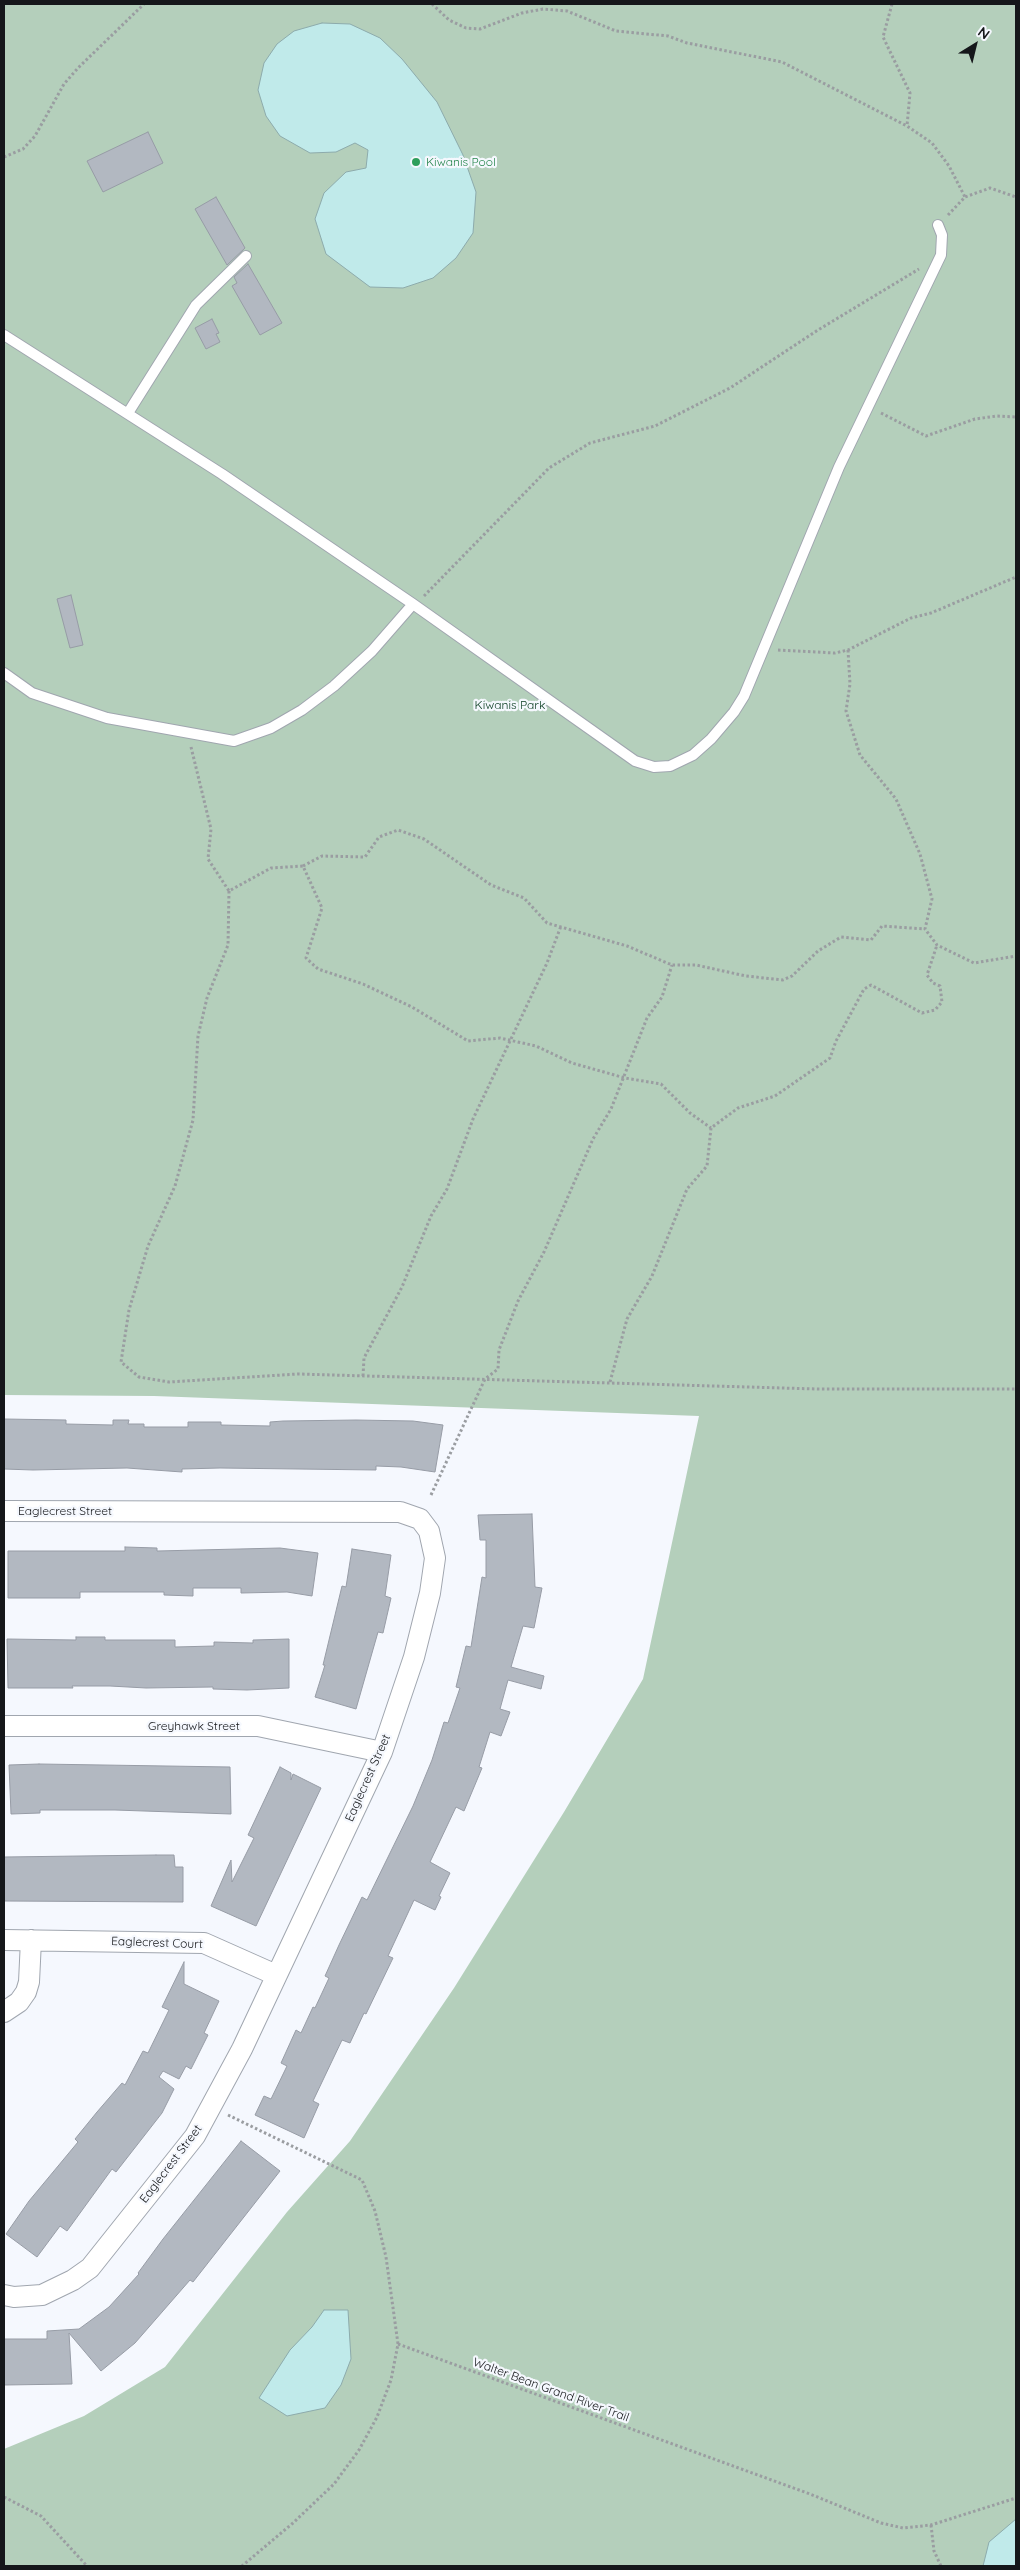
<!DOCTYPE html>
<style>
body{margin:0}
#map{position:relative;width:1020px;height:2570px;overflow:hidden;background:#f5f8fe;font-family:Quicksand,sans-serif}
canvas{display:block}
.frame{position:absolute;inset:0;border:5px solid #15171a;pointer-events:none}
.north{position:absolute;left:950px;top:20px;width:50px;height:50px;-webkit-text-stroke:4px #f5f8fe;paint-order:stroke;rotate:36deg;font-size:14px;font-weight:700;line-height:20px;text-align:center;color:#15171a}
.north::after{content:'';display:block;margin:auto;width:18px;height:22px;background:#15171a;clip-path:polygon(50% 0,100% 100%,50% 72%,0 100%)}
</style>
<div id="map">
<canvas width="1020" height="2570"></canvas>
<div class="frame"></div>
<div class="north">N</div>
</div>
<script>
const g = document.querySelector('canvas').getContext('2d');
g.lineJoin = 'round';
function fill(path, color) { g.fillStyle = color; g.fill(path, 'evenodd'); }
const poly = rows => new Path2D(rows.map(r => 'M' + r).join(''));
function trace(path, color, width, dash) { g.strokeStyle = color; g.lineWidth = width; g.lineCap = dash ? 'butt' : 'round'; g.setLineDash(dash || []); g.stroke(path); }
function write(font, color, halo, rows, align = 'center') {
  g.font = font + ' Quicksand,sans-serif'; g.lineWidth = 4.5; g.setLineDash([]); g.textBaseline = 'middle'; g.strokeStyle = halo; g.fillStyle = color; for (const [text, x, y, turn = 0] of rows) {
    g.save(); g.translate(x, y); g.rotate((+turn || 0) * Math.PI / 180); g.textAlign = isNaN(turn) ? turn : align; if (halo) g.strokeText(text, 0, 0); g.fillText(text, 0, 0); g.restore();
  }
}
fill(poly([
 [4,4,1016,4,1016,2566,4,2566,4,2449,84,2416,165,2367,287,2212,350,2141,454,1988,564,1812,643,1679,699,1416,154,1396,4,1395]
]), '#b4cfbb');
const water = poly([
 [322,23,350,24,380,38,402,59,437,102,463,155,476,192,473,233,456,258,433,278,403,288,370,287,326,254,315,219,324,193,346,172,366,168,368,150,355,143,336,152,310,153,280,136,266,116,258,90,264,63,277,44,294,31,322,23],
 [324,2310,348,2310,351,2359,341,2385,325,2408,287,2416,259,2398,290,2350,312,2327,324,2310],
 [1016,2519,1016,2566,983,2566,989,2542,1016,2519]
]);
fill(water, '#c0eaea');
trace(water, '#8dabac', 1);
const building = poly([
 [148,132,163,163,103,192,87,161,148,132],
 [216,197,245,248,227,265,195,209,216,197],
 [248,264,282,323,260,335,232,286,237,283,234,277,248,264],
 [212,319,219,333,216,334,220,342,206,349,195,328,212,319],
 [71,595,83,645,70,648,57,599,71,595],
 [4,1419,66,1420,66,1424,113,1425,113,1420,129,1420,128,1424,144,1424,144,1427,188,1427,188,1422,221,1422,221,1425,270,1426,270,1422,283,1421,356,1420,413,1421,443,1425,435,1472,401,1467,376,1466,376,1470,220,1468,182,1469,182,1472,127,1468,33,1470,4,1469,4,1419],
 [532,1514,535,1587,542,1588,534,1628,523,1626,511,1667,544,1676,541,1689,508,1680,500,1709,510,1712,501,1736,490,1732,479,1767,482,1768,464,1811,456,1807,430,1862,450,1873,439,1896,441,1897,435,1910,414,1900,388,1956,393,1958,366,2014,364,2013,350,2043,342,2040,313,2101,319,2104,304,2138,255,2115,264,2096,271,2099,287,2066,281,2063,296,2030,301,2033,313,2007,315,2008,329,1978,325,1976,339,1945,362,1897,367,1900,413,1806,432,1760,444,1722,448,1723,460,1688,456,1687,466,1646,471,1647,482,1577,486,1578,486,1540,480,1540,478,1515,532,1514],
 [125,1547,157,1548,157,1551,280,1548,318,1553,312,1596,287,1592,241,1593,241,1588,193,1588,193,1596,164,1595,164,1592,80,1592,80,1598,8,1598,8,1551,125,1551,125,1547],
 [352,1549,391,1555,385,1596,391,1598,383,1633,378,1632,356,1709,315,1697,325,1665,323,1665,342,1586,346,1587,352,1549],
 [76,1637,105,1637,105,1640,175,1640,175,1647,214,1646,214,1642,253,1643,253,1640,289,1639,289,1688,247,1690,213,1689,213,1687,146,1688,110,1686,72,1686,73,1688,8,1688,7,1639,76,1640,76,1637],
 [39,1764,230,1767,231,1814,115,1810,40,1810,40,1813,11,1814,9,1765,39,1764],
 [280,1767,291,1773,291,1780,293,1774,321,1788,256,1926,211,1906,231,1860,232,1882,254,1838,248,1835,280,1767],
 [156,1855,174,1855,175,1867,183,1867,183,1902,4,1901,4,1857,156,1855],
 [184,1962,184,1984,219,2001,204,2033,208,2035,191,2069,186,2066,179,2079,163,2071,159,2077,174,2089,162,2113,116,2172,112,2169,67,2231,60,2226,37,2257,6,2234,29,2201,78,2142,75,2139,97,2112,122,2083,125,2085,143,2051,148,2053,169,2010,162,2007,184,1962],
 [241,2141,280,2171,193,2282,190,2280,135,2343,101,2371,69,2333,72,2384,4,2385,4,2339,47,2339,47,2331,79,2329,109,2307,139,2274,138,2273,163,2239,241,2141]
]);
fill(building, '#b2b8c1');
trace(building, '#979ca6', 1);
const lane = poly([
 [4,335,222,474,413,604,635,761,654,767,670,766,693,755,711,739,734,712,744,696,839,467,941,255,942,235,938,225],
 [128,413,196,305,246,256],
 [4,673,32,693,107,718,234,741,271,728,302,710,334,686,372,651,413,604]
]);
const street = poly([
 [4,1511,400,1512,420,1519,429,1531,435,1558,430,1593,414,1657,382,1752,242,2049,195,2136,90,2268,73,2280,42,2295,14,2297,4,2295],
 [4,1726,258,1726,382,1752],
 [4,1940,204,1943,276,1975],
 [4,2012,19,2002,26,1992,29,1982,31,1940]
]);
trace(lane, '#a0a6af', 12);
trace(street, '#a0a6af', 22);
trace(poly([
 [432,4,449,20,466,28,480,29,522,13,543,9,567,11,616,31,668,36,687,43,782,62,907,126,932,143,949,166,965,197],
 [892,4,883,37,910,93,907,126],
 [4,157,23,149,35,136,64,84,78,68,144,4],
 [948,215,965,197,990,188,1016,197],
 [881,413,926,436,975,419,997,416,1016,417],
 [424,596,549,468,590,443,655,426,730,388,818,330,919,269],
 [778,650,835,653,848,650,911,618,931,613,1016,577],
 [848,650,850,684,846,711,860,755,896,799,920,854,932,899,925,929,937,945,974,963,1016,956],
 [191,747,211,829,208,859,229,891,271,868,303,866,322,908,306,958,318,969,363,984,412,1007,468,1041,500,1038,536,1046,572,1063,625,1078,661,1084,690,1113,711,1128],
 [303,866,322,856,365,857,379,837,398,830,424,839,491,885,524,898,547,923,627,946,672,965,696,965,746,976,783,980,792,976,818,951,841,937,871,940,882,926,925,929],
 [229,891,228,945,207,998,198,1036,193,1120,175,1186,148,1246,129,1310,121,1362,139,1377,169,1382,298,1374,817,1389,1016,1389],
 [363,1376,364,1358,402,1287,431,1216,447,1189,473,1119,547,963,561,926],
 [610,1382,627,1319,652,1276,687,1189,707,1166,711,1128,738,1108,775,1096,830,1058,836,1041,864,989,871,985,922,1013,935,1010,942,1002,940,986,933,983,927,975,937,945],
 [431,1495,485,1379,498,1369,499,1350,518,1301,544,1252,593,1139,611,1109,647,1018,662,997,672,965],
 [228,2115,362,2180,375,2211,386,2257,398,2344,391,2380,377,2417,359,2450,334,2484,293,2523,242,2566],
 [398,2344,810,2494,881,2523,903,2528,931,2525,1016,2498],
 [4,2497,41,2516,87,2566],
 [931,2525,934,2551,941,2566]
]), '#9a9da1', 3, [2.5, 2.5]);
trace(lane, '#fff', 10);
trace(street, '#fff', 20);
for (const [x, y, r, color] of [
 [416,162,5,"#2e9e5b"]
]) { const dot = new Path2D(); dot.arc(x, y, r, 0, 2 * Math.PI); g.fillStyle = color; g.fill(dot); trace(dot, '#f5f8fe', 2); }
write('12px', '#27864d', '#f5f8fe', [
 ["Kiwanis Pool",426,162]
], 'left');
write('12px', '#04381b', '#f5f8fe', [
 ["Kiwanis Park",510,705]
]);
write('12px', '#15171a', '#f5f8fe', [
 ["Eaglecrest Street",65,1511],
 ["Greyhawk Street",194,1726],
 ["Eaglecrest Street",368,1778,-66],
 ["Eaglecrest Court",157,1943,2],
 ["Eaglecrest Street",171,2164,-53],
 ["Walter Bean Grand River Trail",551,2390,20]
]);
</script>
